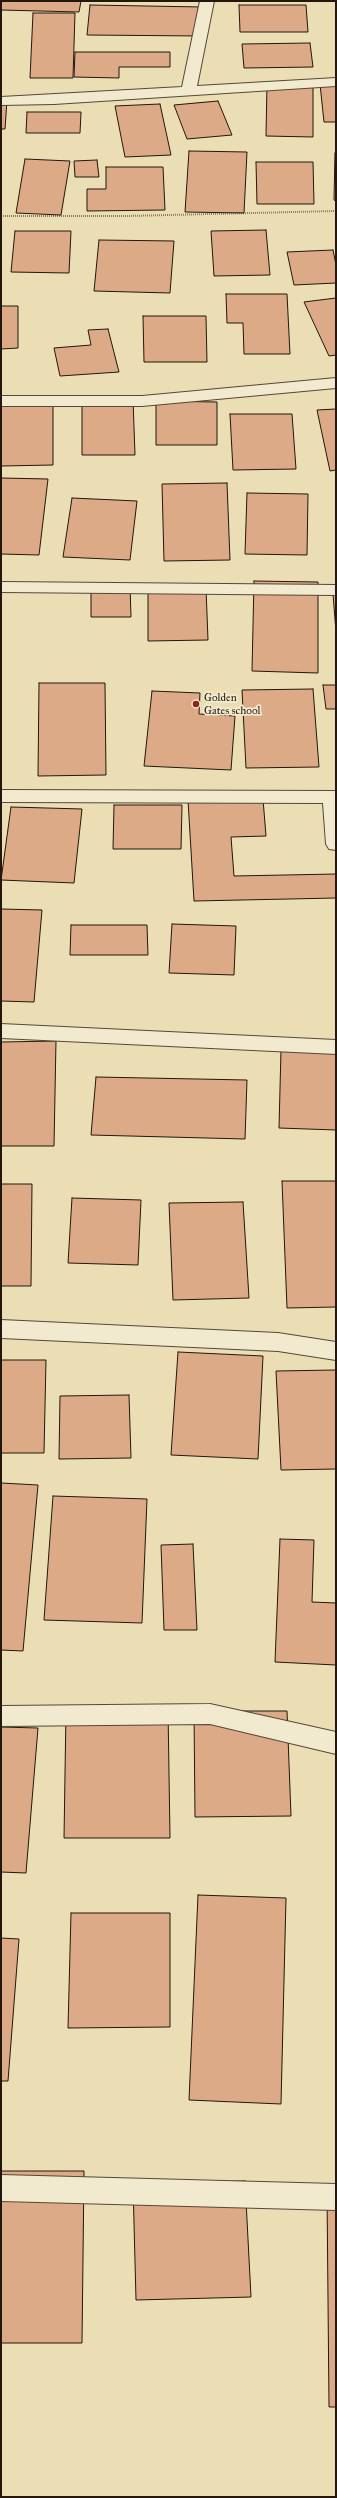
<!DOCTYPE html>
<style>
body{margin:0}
#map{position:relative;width:337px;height:2498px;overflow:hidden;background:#ebdeb5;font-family:"IM FELL Great Primer",serif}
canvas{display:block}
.frame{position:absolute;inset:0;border:2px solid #23160b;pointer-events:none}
</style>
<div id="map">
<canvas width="337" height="2498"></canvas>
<div class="frame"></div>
</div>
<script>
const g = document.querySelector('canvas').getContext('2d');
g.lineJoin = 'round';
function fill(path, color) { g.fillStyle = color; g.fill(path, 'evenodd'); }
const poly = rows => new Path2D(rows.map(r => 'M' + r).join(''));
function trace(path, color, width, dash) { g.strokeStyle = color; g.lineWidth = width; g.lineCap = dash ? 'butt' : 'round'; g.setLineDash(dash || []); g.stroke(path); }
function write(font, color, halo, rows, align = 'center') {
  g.font = font + ' "IM FELL Great Primer",serif'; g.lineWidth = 3.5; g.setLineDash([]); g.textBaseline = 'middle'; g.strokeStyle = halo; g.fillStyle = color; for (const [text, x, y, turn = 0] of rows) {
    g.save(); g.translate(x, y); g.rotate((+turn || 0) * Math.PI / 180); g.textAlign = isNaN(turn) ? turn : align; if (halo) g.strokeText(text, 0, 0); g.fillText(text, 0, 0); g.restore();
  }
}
const building = poly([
 [1,1,81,1,79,12,1,10,1,1],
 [90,5,203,7,201,36,87,35,90,5],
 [239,5,306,5,308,32,240,32,239,5],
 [33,13,75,13,73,78,30,78,33,13],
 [310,43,313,67,244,68,242,44,310,43],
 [75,52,170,52,170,67,119,67,119,78,74,77,75,52],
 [267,84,313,85,313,137,266,136,267,84],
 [320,84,336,84,336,122,324,122,320,84],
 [1,100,7,100,5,129,1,129,1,100],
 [218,101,232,135,187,139,174,105,218,101],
 [160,104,171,155,125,157,115,106,160,104],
 [27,112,81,112,80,133,26,133,27,112],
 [189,151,247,152,244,213,185,212,189,151],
 [335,153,336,153,336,201,334,200,335,153],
 [25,159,70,161,61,215,16,213,25,159],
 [97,160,99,177,75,177,74,161,97,160],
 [256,162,313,162,314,204,257,204,256,162],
 [106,167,163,167,165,210,87,211,87,189,106,189,106,167],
 [266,230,270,275,214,276,211,231,266,230],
 [15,231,71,231,69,273,11,272,15,231],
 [99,240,174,241,170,293,94,291,99,240],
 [333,250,336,265,336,283,294,285,287,252,333,250],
 [226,294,287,294,290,354,244,354,243,323,227,323,226,294],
 [336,298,336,355,329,356,304,302,336,298],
 [1,306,18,306,18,348,1,349,1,306],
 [143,316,206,316,207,362,144,362,143,316],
 [108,329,119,372,60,376,54,348,91,345,88,330,108,329],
 [82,399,133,399,135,455,82,455,82,399],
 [156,401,217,402,217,445,156,445,156,401],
 [53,405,53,465,1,466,1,406,53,405],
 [336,409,336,470,330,471,317,410,336,409],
 [230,414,292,414,296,469,233,470,230,414],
 [1,478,48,479,39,555,1,554,1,478],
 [227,483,230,560,164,561,162,484,227,483],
 [247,493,308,494,307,555,245,554,247,493],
 [72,498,137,501,130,560,63,557,72,498],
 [254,581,318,582,318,673,252,671,254,581],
 [130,586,131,617,91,617,91,587,130,586],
 [148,588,206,588,208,640,148,641,148,588],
 [333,594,336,594,336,632,333,594],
 [39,683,105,683,106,775,38,776,39,683],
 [323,685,336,685,336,709,326,709,323,685],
 [313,689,319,767,246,768,242,690,313,689],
 [152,691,200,693,199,714,235,716,231,770,144,766,152,691],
 [263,799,266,836,231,837,234,876,336,874,336,898,194,901,188,800,263,799],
 [114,805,182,805,181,849,113,849,114,805],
 [11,807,82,809,74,883,1,880,11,807],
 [1,909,42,910,34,1002,1,1001,1,909],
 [172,924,236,926,234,975,169,973,172,924],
 [71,925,147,925,148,955,70,955,71,925],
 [56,1041,54,1146,1,1146,1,1042,56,1041],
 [281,1050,336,1052,336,1130,279,1128,281,1050],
 [96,1077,247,1080,245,1139,91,1135,96,1077],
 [282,1181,336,1181,336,1307,287,1308,282,1181],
 [1,1184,32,1184,31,1286,1,1286,1,1184],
 [72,1198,141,1200,138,1265,68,1263,72,1198],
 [243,1202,249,1298,173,1300,169,1203,243,1202],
 [178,1352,263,1356,258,1459,171,1455,178,1352],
 [1,1360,46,1360,44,1453,1,1453,1,1360],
 [336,1370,336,1469,281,1470,276,1371,336,1370],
 [129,1395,131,1458,59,1459,60,1396,129,1395],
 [1,1483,38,1485,23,1651,1,1650,1,1483],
 [53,1496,147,1499,142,1623,44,1620,53,1496],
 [280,1539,314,1540,312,1602,336,1603,336,1665,275,1662,280,1539],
 [193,1544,197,1630,164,1630,161,1545,193,1544],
 [168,1708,170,1838,64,1838,66,1710,168,1708],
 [194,1711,287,1711,291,1816,195,1817,194,1711],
 [1,1727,38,1728,26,1873,1,1872,1,1727],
 [198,1895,286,1898,281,2104,189,2100,198,1895],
 [71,1913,170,1913,170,2027,68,2028,71,1913],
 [1,1938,19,1939,8,2081,1,2081,1,1938],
 [1,2171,84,2171,82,2343,1,2343,1,2171],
 [245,2181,251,2297,136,2300,133,2184,245,2181],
 [327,2191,336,2191,336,2407,329,2407,327,2191]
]);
fill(building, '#da8');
trace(building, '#23160b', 1);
const street = poly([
 [200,1,214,1,197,86,336,78,336,86,54,104,1,105,1,97,182,87,200,1],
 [336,378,336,388,142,406,1,406,1,396,142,396,336,378],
 [1,582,336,585,336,595,1,592,1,582],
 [1,790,336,791,336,850,329,849,326,844,323,803,1,802,1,790],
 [1,1024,336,1040,336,1054,1,1038,1,1024],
 [1,1320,278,1333,336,1342,336,1360,278,1351,1,1338,1,1320],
 [210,1704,336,1732,336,1754,210,1724,1,1726,1,1706,210,1704],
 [1,2175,336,2184,336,2210,1,2201,1,2175]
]);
trace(street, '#554836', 2);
trace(poly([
 [1,216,126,216,336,211]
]), '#23160b', 2, [0.5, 1.5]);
fill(street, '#f2eacf');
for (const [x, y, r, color] of [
 [196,704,4,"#8f2418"]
]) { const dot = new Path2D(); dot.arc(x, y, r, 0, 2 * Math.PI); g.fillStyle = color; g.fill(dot); trace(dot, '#f2eacf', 1.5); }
write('11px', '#23160b', '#f2eacf', [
 ["Golden",204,698],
 ["Gates school",204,711]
], 'left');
</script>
